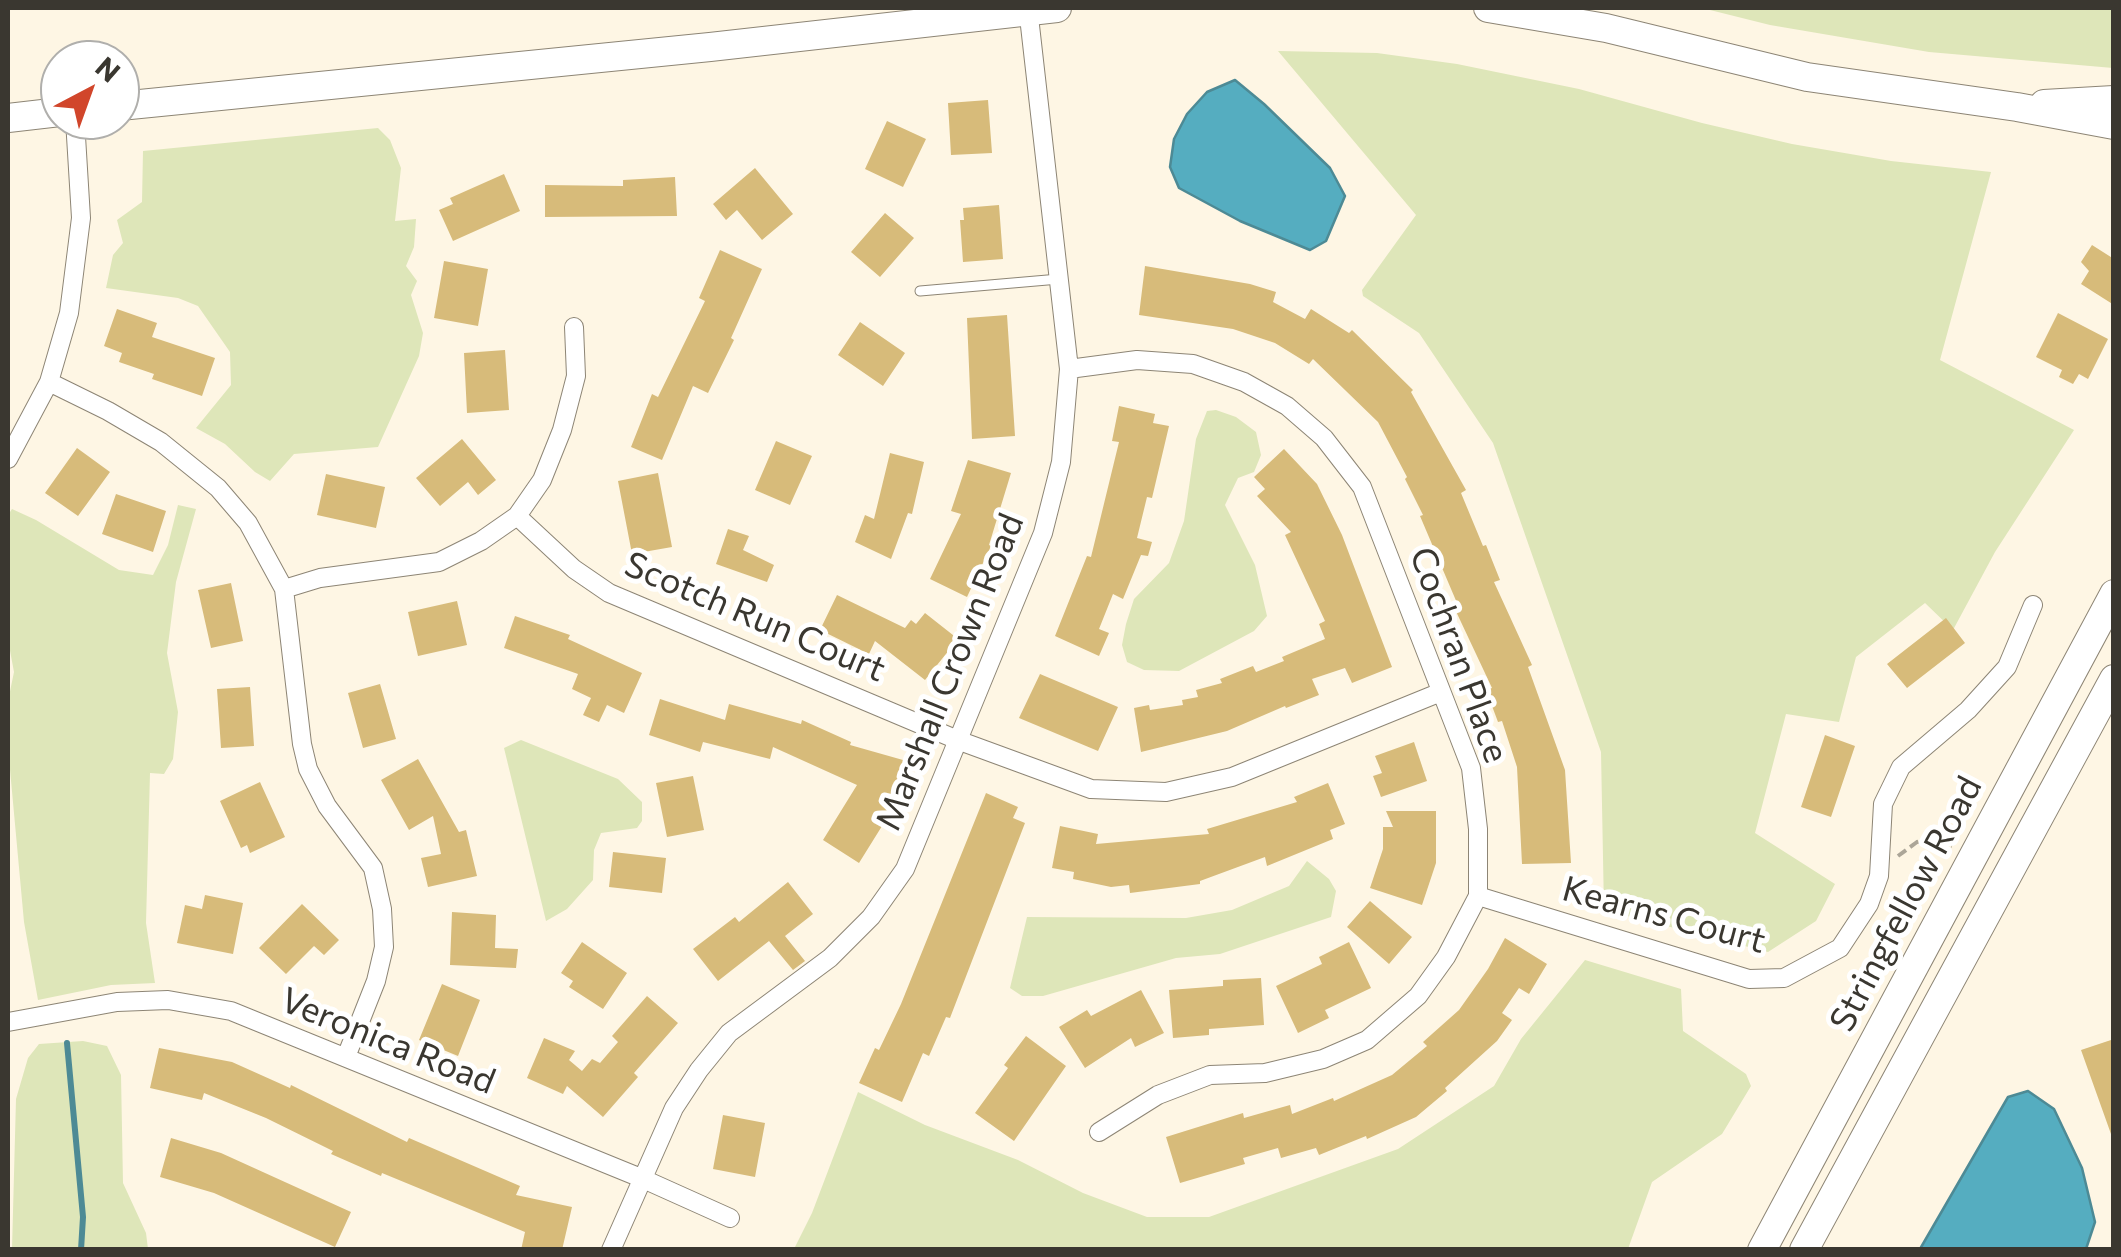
<!DOCTYPE html>
<style>
body{margin:0}
#map{position:relative;width:2121px;height:1257px;overflow:hidden;background:#fef6e4;font-family:Commissioner,sans-serif}
canvas{display:block}
.frame{position:absolute;inset:0;border:10px solid #3a3730;pointer-events:none}
.north{position:absolute;left:40px;top:40px;width:100px;height:100px;box-sizing:border-box;background:#fff;border:2px solid #b0afac;border-radius:50%;rotate:41deg;font-size:28px;font-weight:700;line-height:40px;text-align:center;color:#3a3730}
.north::after{content:'';display:block;margin:auto;width:35px;height:45px;background:#d1462b;clip-path:polygon(50% 0,100% 100%,50% 72%,0 100%)}
</style>
<div id="map">
<canvas width="2121" height="1257"></canvas>
<div class="frame"></div>
<div class="north">N</div>
</div>
<script>
const g = document.querySelector('canvas').getContext('2d');
g.lineJoin = 'round';
function fill(path, color) { g.fillStyle = color; g.fill(path, 'evenodd'); }
const poly = rows => new Path2D(rows.map(r => 'M' + r).join(''));
function trace(path, color, width, dash) { g.strokeStyle = color; g.lineWidth = width; g.lineCap = dash ? 'butt' : 'round'; g.setLineDash(dash || []); g.stroke(path); }
function write(font, color, halo, rows, align = 'center') {
  g.font = font + ' Commissioner,sans-serif'; g.lineWidth = 10; g.setLineDash([]); g.textBaseline = 'middle'; g.strokeStyle = halo; g.fillStyle = color; for (const [text, x, y, turn = 0] of rows) {
    g.save(); g.translate(x, y); g.rotate((+turn || 0) * Math.PI / 180); g.textAlign = isNaN(turn) ? turn : align; if (halo) g.strokeText(text, 0, 0); g.fillText(text, 0, 0); g.restore();
  }
}
fill(poly([
 [1702,8,2113,8,2113,68,1929,52,1770,25],
 [1278,51,1377,53,1457,64,1579,89,1702,123,1792,144,1891,161,1991,172,1940,360,2074,430,1995,552,1953,630,1925,603,1856,657,1839,722,1786,714,1755,833,1835,884,1816,921,1768,952,1604,910,1601,752,1493,443,1419,333,1363,296,1362,290,1416,215],
 [378,128,390,140,401,168,395,221,416,219,414,247,406,266,417,281,411,295,423,333,419,356,378,447,294,454,270,481,255,472,225,444,196,428,231,385,230,352,198,306,178,298,106,288,113,255,123,243,117,220,142,202,143,151],
 [1216,410,1236,417,1256,432,1261,455,1254,472,1238,478,1225,505,1255,565,1267,616,1254,631,1179,671,1144,670,1127,662,1122,645,1126,624,1134,599,1169,563,1184,521,1196,439,1207,411],
 [178,505,196,509,176,582,167,653,178,712,173,759,164,774,150,773,146,923,155,983,111,985,38,1000,24,922,8,748,8,701,14,672,8,640,8,515,12,509,36,520,119,570,153,575,168,545],
 [521,740,618,779,642,802,642,821,637,828,601,833,594,850,593,880,567,909,546,921,504,748],
 [1307,861,1329,879,1336,891,1331,917,1220,954,1176,958,1043,996,1022,996,1010,988,1027,917,1186,918,1232,910,1289,886],
 [1585,960,1681,989,1683,1031,1746,1074,1751,1086,1722,1134,1652,1182,1628,1249,794,1249,812,1213,858,1092,925,1125,1018,1160,1083,1193,1147,1217,1209,1217,1398,1149,1494,1086,1521,1039],
 [83,1041,107,1046,121,1075,123,1183,146,1233,148,1249,12,1249,16,1099,28,1058,39,1044]
]), '#dee6b9');
const water = poly([
 [1235,80,1264,104,1330,168,1345,196,1326,241,1310,250,1240,221,1179,188,1170,167,1174,139,1187,114,1207,92,1235,80],
 [2028,1091,2054,1109,2082,1168,2095,1222,2086,1249,1920,1249,2008,1097,2028,1091]
]);
fill(water, '#55adc0');
trace(water, '#4d8a95', 2.5);
trace(poly([
 [67,1043,83,1217,81,1250]
]), '#4d8a95', 6);
fill(poly([
 [988,100,992,153,951,155,948,103],
 [887,121,926,139,903,187,865,169],
 [755,168,793,214,762,240,737,210,726,220,713,204],
 [504,174,520,211,453,241,439,210,453,204,450,198],
 [675,177,677,216,545,217,545,185,623,186,623,180],
 [999,205,1003,259,963,262,960,220,964,220,963,208],
 [885,213,914,238,880,277,851,252],
 [2092,245,2114,259,2114,305,2081,284,2089,271,2081,262],
 [720,250,762,269,731,338,734,340,708,393,693,386,662,460,631,447,652,394,658,397,705,301,699,298],
 [444,261,488,269,478,326,434,318],
 [1145,266,1250,284,1276,292,1273,302,1305,319,1311,309,1349,333,1352,330,1413,390,1411,392,1466,490,1461,493,1483,546,1486,545,1500,580,1494,582,1532,665,1528,667,1565,770,1571,863,1522,864,1517,767,1502,721,1498,722,1486,690,1492,688,1453,605,1457,603,1420,516,1423,515,1405,479,1407,477,1378,422,1313,359,1309,364,1275,343,1233,329,1139,315],
 [117,309,157,323,152,337,215,358,202,396,152,379,154,374,119,362,122,353,104,346],
 [2058,313,2108,339,2088,379,2079,374,2073,384,2059,377,2062,370,2036,357],
 [1007,315,1015,436,972,439,967,318],
 [860,322,905,353,883,386,838,355],
 [505,350,509,410,467,413,464,353],
 [1119,406,1155,414,1153,423,1169,426,1152,498,1147,497,1137,538,1152,542,1148,556,1141,555,1123,599,1113,594,1099,629,1109,633,1099,656,1055,636,1087,556,1091,557,1119,442,1112,441],
 [462,439,496,480,478,495,468,482,440,506,416,478],
 [776,441,812,456,790,505,755,490],
 [77,448,110,472,78,516,45,493],
 [1284,449,1317,484,1342,535,1392,667,1352,683,1345,668,1312,679,1319,695,1286,708,1285,706,1227,731,1141,752,1134,708,1149,705,1150,710,1183,705,1182,700,1198,697,1196,690,1222,683,1220,679,1253,666,1256,672,1284,661,1282,657,1325,639,1319,624,1325,621,1285,535,1291,532,1257,496,1265,489,1254,477],
 [890,453,924,462,912,514,908,513,891,559,855,542,865,515,874,519],
 [968,460,1011,473,989,545,991,546,967,597,930,579,961,514,951,511],
 [658,473,672,547,632,554,618,481],
 [326,474,385,487,376,528,317,515],
 [116,494,166,511,153,552,102,534],
 [728,529,749,536,743,550,774,565,767,582,716,564],
 [231,583,243,641,211,648,198,590],
 [837,595,905,628,911,620,916,624,925,613,958,639,925,680,875,641,869,654,820,630],
 [457,601,467,645,418,656,408,612],
 [515,616,570,635,568,639,642,673,624,713,607,705,599,722,583,715,591,698,572,689,578,674,504,648],
 [1946,618,1965,643,1907,688,1887,664],
 [1040,674,1118,707,1098,751,1019,718],
 [380,684,396,739,363,748,348,693],
 [250,687,254,746,221,748,217,689],
 [660,699,725,720,729,704,801,724,802,720,851,742,850,745,903,760,887,818,859,863,823,840,857,785,773,747,770,759,703,742,700,752,649,735],
 [1825,735,1855,746,1831,817,1801,807],
 [1414,742,1427,781,1381,797,1373,776,1382,773,1375,756],
 [418,759,459,832,466,830,477,876,428,887,421,858,441,854,433,816,409,830,381,780],
 [693,776,704,830,667,837,656,783],
 [260,782,285,837,250,853,247,845,241,848,220,801],
 [1328,783,1345,824,1330,830,1333,839,1267,866,1265,857,1200,881,1200,884,1130,893,1129,885,1111,887,1073,879,1074,872,1052,868,1060,826,1098,834,1096,844,1209,834,1207,829,1297,802,1294,797],
 [986,793,1018,807,1013,818,1025,823,950,1018,946,1017,929,1056,923,1053,902,1102,859,1083,875,1048,879,1050,901,1004],
 [1386,811,1436,811,1436,863,1422,905,1370,888,1383,849,1383,827,1393,827],
 [613,852,666,858,662,893,609,887],
 [788,882,813,914,785,936,805,961,793,970,769,941,718,981,693,949,735,917,739,922],
 [205,895,243,903,233,954,177,943,185,905,202,909],
 [1370,901,1412,937,1389,964,1347,927],
 [302,904,339,940,324,955,314,946,286,974,259,948],
 [452,912,496,915,495,948,518,949,516,968,450,965],
 [1505,938,1547,964,1529,994,1519,988,1502,1013,1512,1020,1497,1041,1445,1088,1447,1091,1416,1117,1367,1139,1366,1136,1319,1155,1316,1148,1281,1158,1278,1148,1243,1158,1245,1164,1180,1183,1166,1137,1243,1113,1244,1118,1290,1105,1292,1114,1333,1098,1334,1101,1392,1075,1427,1046,1423,1042,1459,1010,1488,969],
 [582,942,627,973,603,1009,569,987,573,981,561,973],
 [1349,942,1371,988,1325,1010,1329,1018,1298,1033,1276,986,1322,964,1319,957],
 [1261,978,1264,1025,1209,1029,1209,1035,1173,1038,1169,990,1223,986,1223,980],
 [442,984,480,1000,458,1056,419,1040],
 [1141,990,1164,1033,1135,1047,1131,1038,1085,1068,1059,1027,1087,1010,1091,1016],
 [647,996,678,1023,634,1073,638,1077,603,1117,567,1086,563,1094,527,1078,544,1038,575,1051,569,1060,582,1071,592,1059,600,1063,618,1042,612,1036],
 [1026,1036,1066,1066,1014,1141,975,1113,1008,1068,1004,1065],
 [2114,1039,2114,1134,2111,1134,2081,1050],
 [159,1048,232,1062,290,1088,291,1085,407,1142,409,1138,520,1186,516,1195,572,1207,562,1250,521,1250,525,1232,382,1173,381,1176,331,1154,333,1151,266,1118,204,1093,202,1100,150,1088],
 [723,1115,765,1123,755,1177,713,1169],
 [171,1138,221,1153,351,1212,335,1247,214,1193,160,1177]
]), '#d7bb7a');
const lane = poly([
 [920,291,1059,279]
]);
const street = poly([
 [1069,369,1137,360,1193,364,1244,382,1287,406,1324,438,1362,487,1471,768,1478,829,1478,896,1446,957,1418,996,1367,1040,1323,1059,1265,1073,1210,1075,1158,1095,1099,1132],
 [49,382,108,411,161,442,218,488,248,523,284,589,302,744,308,769,327,806,373,868,382,909,384,947,376,981,346,1057],
 [8,459,49,382,69,313,81,218,75,120],
 [517,516,574,569,609,593,960,741,1091,789,1166,792,1232,777,1441,692],
 [284,589,320,578,439,562,481,541,517,516,542,480,562,430,576,376,574,327],
 [1478,896,1749,979,1784,978,1840,948,1869,904,1879,876,1883,804,1901,767,1968,710,2007,667,2033,605],
 [8,1022,117,1002,168,1000,231,1011,641,1178,730,1218],
 [611,1250,674,1108,699,1070,729,1033,830,958,871,917,905,869,1043,533,1061,462,1069,369,1028,8]
]);
const secondary = poly([
 [1488,8,1606,28,1807,77,2017,107,2114,125],
 [2044,104,2114,100],
 [120,106,710,47,1057,8],
 [8,118,60,112],
 [1762,1250,2114,594],
 [1804,1250,2114,679]
]);
trace(lane, '#8d8575', 11);
trace(street, '#8d8575', 20);
trace(secondary, '#8d8575', 30);
trace(poly([
 [1898,856,1917,842,1929,838,1952,846]
]), '#aca698', 4, [10, 5]);
trace(lane, '#fff', 9);
trace(street, '#fff', 18);
trace(secondary, '#fff', 28);
write('35px', '#3a3730', '#fff', [
 ["Scotch Run Court",755,617,23],
 ["Cochran Place",1459,655,70],
 ["Marshall Crown Road",950,672,-68],
 ["Stringfellow Road",1906,904,-62],
 ["Kearns Court",1664,915,15],
 ["Veronica Road",388,1041,22]
]);
</script>
